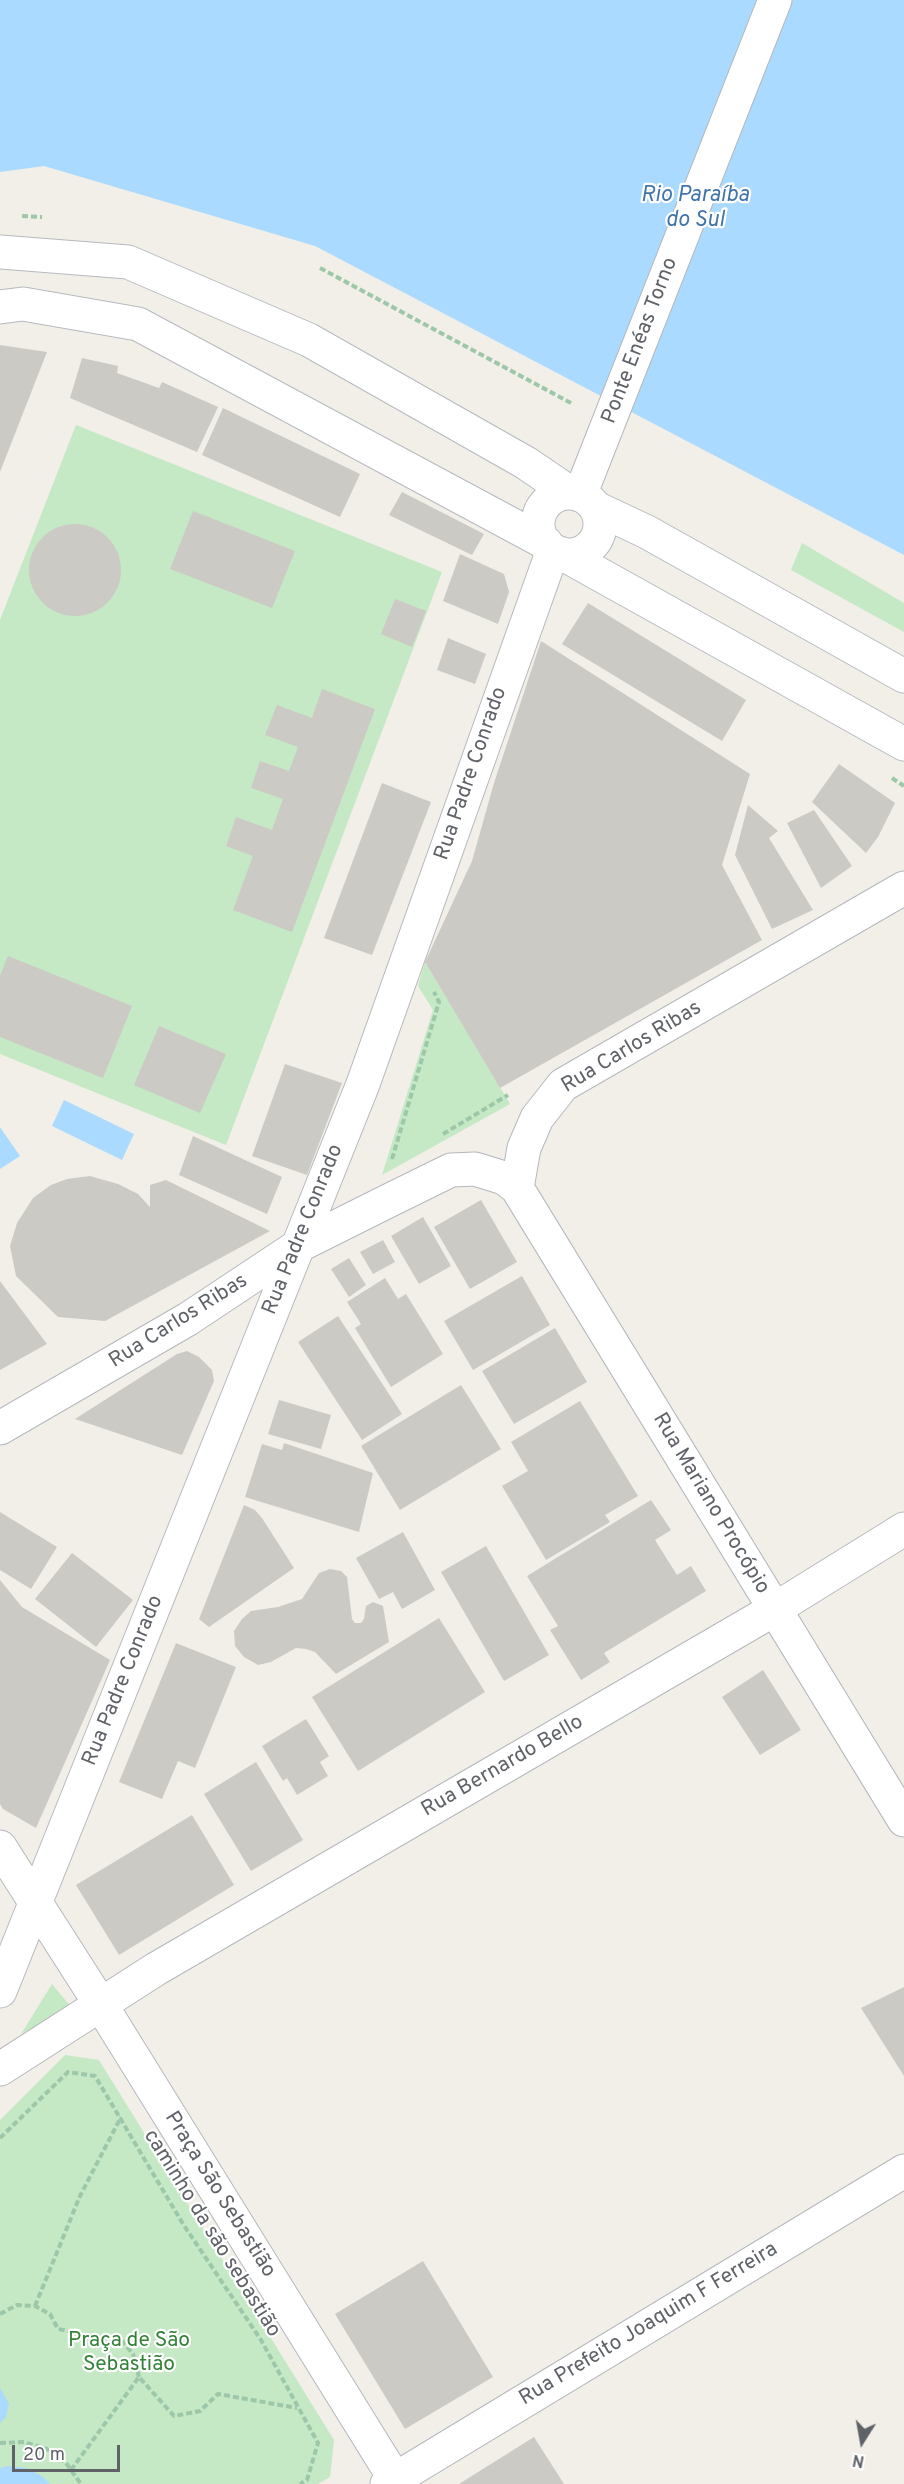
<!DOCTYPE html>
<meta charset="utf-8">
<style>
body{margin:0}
#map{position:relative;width:904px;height:2484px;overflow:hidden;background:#f1efe8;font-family:Overpass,sans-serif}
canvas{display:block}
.north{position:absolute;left:832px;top:2412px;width:60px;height:60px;-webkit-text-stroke:4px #fff;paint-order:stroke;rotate:191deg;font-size:16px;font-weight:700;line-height:24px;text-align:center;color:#5f6368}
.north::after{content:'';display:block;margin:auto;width:21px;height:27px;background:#5f6368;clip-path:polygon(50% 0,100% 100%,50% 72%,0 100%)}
.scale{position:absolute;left:12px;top:2445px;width:108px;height:27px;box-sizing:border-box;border:3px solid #5f6368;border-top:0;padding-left:8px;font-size:18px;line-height:21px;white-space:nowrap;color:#5f6368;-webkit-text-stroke:4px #fff;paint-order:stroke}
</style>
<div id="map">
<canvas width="904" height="2484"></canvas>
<div class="north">N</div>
<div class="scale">20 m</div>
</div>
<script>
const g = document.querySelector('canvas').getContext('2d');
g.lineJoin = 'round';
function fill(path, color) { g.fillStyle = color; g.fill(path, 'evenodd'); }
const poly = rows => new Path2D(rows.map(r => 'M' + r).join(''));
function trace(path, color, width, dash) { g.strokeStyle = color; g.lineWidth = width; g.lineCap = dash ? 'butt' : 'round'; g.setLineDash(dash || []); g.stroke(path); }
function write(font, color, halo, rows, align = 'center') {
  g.font = font + ' Overpass,sans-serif'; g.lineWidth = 4.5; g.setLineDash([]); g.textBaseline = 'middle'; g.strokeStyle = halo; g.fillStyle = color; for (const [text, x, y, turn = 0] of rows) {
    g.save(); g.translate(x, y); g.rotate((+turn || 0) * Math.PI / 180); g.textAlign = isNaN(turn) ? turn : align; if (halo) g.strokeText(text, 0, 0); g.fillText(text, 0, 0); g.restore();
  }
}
fill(poly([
 [76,425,442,572,226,1145,0,1054,0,620],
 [802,543,904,603,904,632,791,570],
 [425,962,510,1104,382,1175,433,1010,418,986],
 [52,1984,71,2007,21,2034],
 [65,2055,99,2060,334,2440,330,2477,318,2484,0,2484,0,2120]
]), '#c5e8c5');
fill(poly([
 [0,0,904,0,904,555,315,246,44,166,0,172],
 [64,1100,134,1134,122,1160,52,1126],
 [0,1127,20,1156,0,1169],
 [0,2388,9,2404,6,2417,0,2423],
 [8,2466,26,2468,42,2476,50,2484,0,2484,0,2468]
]), '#aadaff');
fill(poly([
 [0,345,47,352,0,472],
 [82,358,118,366,117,373,159,388,162,382,218,407,197,452,70,398],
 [223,408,360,474,340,517,202,455],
 [402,492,484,534,472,555,389,515],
 [193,511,295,551,272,608,170,569],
 '29 570a46 46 0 1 1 92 0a46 46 0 1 1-92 0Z',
 [460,554,504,574,509,592,498,624,443,601],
 [395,599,426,611,412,647,381,634],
 [588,603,746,700,722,741,562,644],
 [448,638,486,654,475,684,437,670],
 [541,641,750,774,722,865,762,940,500,1088,425,962,472,861,494,783],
 [322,689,375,709,292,932,233,910,253,856,226,846,236,817,272,830,283,799,251,788,260,761,289,771,298,747,265,735,277,705,312,718],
 [839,764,895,803,878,837,866,853,812,802],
 [382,783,431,802,372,955,324,938],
 [748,805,778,831,769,838,813,910,772,929,735,855],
 [814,810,852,866,821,888,787,823],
 [8,956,132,1006,103,1078,0,1037,0,976],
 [159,1026,226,1054,200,1113,134,1085],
 [285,1064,342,1083,307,1175,252,1156],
 [193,1136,282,1177,267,1214,179,1175],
 [90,1176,118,1184,138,1194,150,1207,150,1185,166,1180,270,1231,105,1321,58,1317,16,1276,10,1246,17,1223,33,1198,51,1185,67,1179],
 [481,1200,517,1262,470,1289,434,1227],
 [423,1217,451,1266,419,1284,391,1236],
 [383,1240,395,1262,373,1274,360,1252],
 [349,1258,366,1285,349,1297,331,1269],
 [522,1276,550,1325,473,1370,444,1321],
 [385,1278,398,1299,406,1294,443,1354,391,1387,355,1328,361,1324,347,1302],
 [0,1281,47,1344,0,1370],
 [338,1316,402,1414,362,1440,298,1342],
 [555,1328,587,1382,514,1424,482,1371],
 [187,1351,199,1357,212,1370,214,1381,182,1455,75,1419,177,1354],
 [461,1385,501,1449,400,1510,361,1446],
 [279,1400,331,1415,321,1449,268,1434],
 [580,1401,638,1496,605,1515,610,1522,546,1560,502,1486,528,1471,511,1442],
 [284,1443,373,1473,359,1532,245,1497,262,1444,282,1450],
 [651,1500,671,1530,655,1540,677,1575,691,1566,706,1591,604,1653,610,1662,581,1680,550,1630,558,1626,527,1576],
 [244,1505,255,1510,262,1518,294,1568,209,1627,199,1619],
 [0,1512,57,1547,31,1589,0,1570],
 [403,1532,435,1590,402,1609,393,1592,379,1599,356,1558],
 [486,1546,549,1655,504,1681,441,1572],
 [72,1553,133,1600,96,1647,35,1599],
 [330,1569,341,1571,347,1577,352,1619,355,1623,361,1623,364,1619,366,1606,373,1602,383,1606,389,1642,336,1674,315,1652,306,1649,296,1648,271,1662,258,1665,244,1657,235,1646,234,1631,242,1619,251,1611,278,1607,302,1599,319,1573],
 [0,1580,22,1607,110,1660,36,1828,3,1809,0,1804],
 [439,1618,485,1692,358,1771,312,1697],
 [176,1643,236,1667,195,1768,178,1761,162,1799,119,1782],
 [763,1670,801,1730,760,1755,722,1697],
 [306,1719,329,1756,320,1762,328,1776,297,1795,287,1778,283,1781,262,1746],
 [256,1762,303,1840,251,1871,204,1794],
 [192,1815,234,1885,119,1955,76,1885],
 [904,1987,904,2076,861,2008],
 [423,2261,493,2377,405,2429,335,2314],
 [534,2437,564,2484,459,2484]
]), '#cccac5');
const minor = poly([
 [517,1188,524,1148,537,1118,563,1085,904,888],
 [0,1428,188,1319,298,1246,386,1202,451,1170,475,1169,504,1178,517,1188,904,1820],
 [0,1847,101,2005,398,2484],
 [0,1991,363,1084,553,550],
 [0,2069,156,1969,775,1609,904,1529]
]);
const tertiary = poly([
 [580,495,775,0],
 [387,2484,904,2171]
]);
const secondary = poly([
 [0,252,128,262,309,340,526,463,570,493],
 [0,307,23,304,138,324,546,543],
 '538 524a31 31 0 1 1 62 0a31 31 0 1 1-62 0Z',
 [596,508,647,532,904,676],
 [563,554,904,744]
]);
trace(minor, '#b5b8bc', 35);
trace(tertiary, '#b5b8bc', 35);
trace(secondary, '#b6babf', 35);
trace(poly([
 [22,216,42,217],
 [320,268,571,403],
 [892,778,904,786],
 [443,1134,508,1095],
 [392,1159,439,1002,434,992],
 [0,2138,68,2072,95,2076,183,2224,261,2340,318,2443,307,2480,300,2484],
 [35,2306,80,2196,121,2117],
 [0,2314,17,2305,35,2306,50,2314,58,2329,123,2342,133,2354,139,2377],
 [0,2443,24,2442,47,2449,66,2463,81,2484],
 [71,2470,139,2377,174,2416,200,2411,218,2394,297,2408]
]), '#9cc7a9', 4, [6, 3]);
trace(minor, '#fff', 33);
trace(tertiary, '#fff', 33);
trace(secondary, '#fff', 33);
write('21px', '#5f6368', '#fff', [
 ["Ponte Enéas Torno",641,341,-69],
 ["Rua Padre Conrado",472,774,-71],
 ["Rua Carlos Ribas",632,1048,-31],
 ["Rua Padre Conrado",304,1230,-68],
 ["Rua Carlos Ribas",179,1322,-32],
 ["Rua Mariano Procópio",710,1504,59],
 ["Rua Padre Conrado",124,1681,-68],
 ["Rua Bernardo Bello",503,1767,-30],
 ["Praça São Sebastião",219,2195,58],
 ["caminho da são sebastião",211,2234,58],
 ["Rua Prefeito Joaquim F Ferreira",649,2325,-31]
]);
write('21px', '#348238', '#fff', [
 ["Praça de São",129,2342],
 ["Sebastião",129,2366]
]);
write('italic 22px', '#4174aa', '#fff', [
 ["Rio Paraíba",695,197],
 ["do Sul",695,222]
]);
</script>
